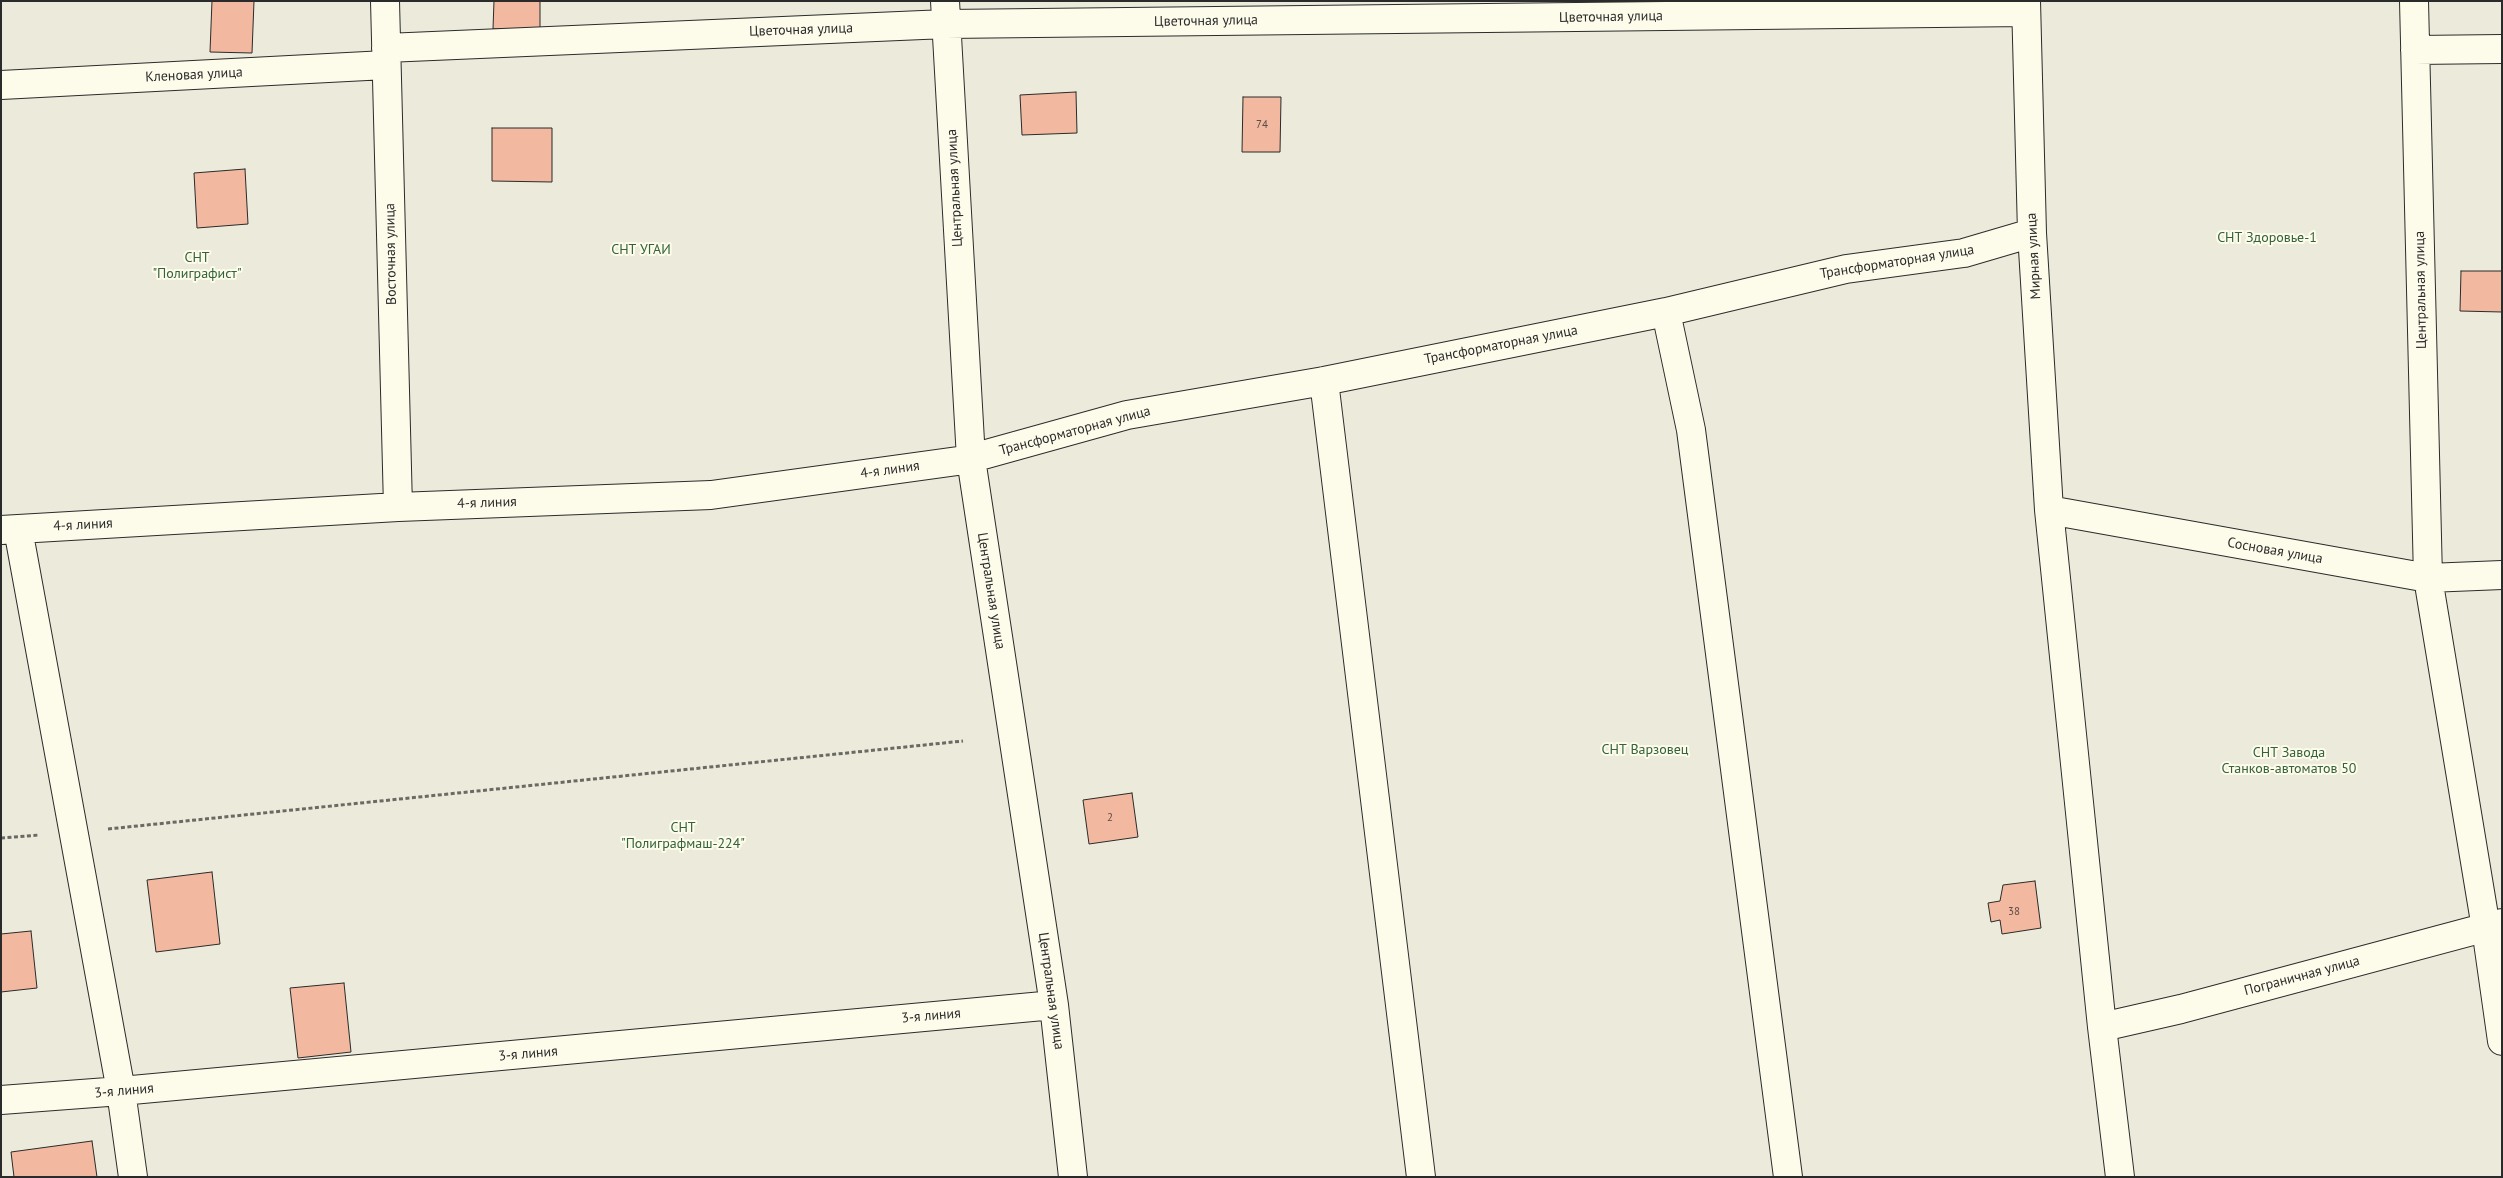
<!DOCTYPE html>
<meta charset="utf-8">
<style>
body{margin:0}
#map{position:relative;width:2503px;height:1178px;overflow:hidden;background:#fdfbea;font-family:"PT Sans",sans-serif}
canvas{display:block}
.frame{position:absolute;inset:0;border:2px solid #2b2b2b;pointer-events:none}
</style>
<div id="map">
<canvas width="2503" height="1178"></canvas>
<div class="frame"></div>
</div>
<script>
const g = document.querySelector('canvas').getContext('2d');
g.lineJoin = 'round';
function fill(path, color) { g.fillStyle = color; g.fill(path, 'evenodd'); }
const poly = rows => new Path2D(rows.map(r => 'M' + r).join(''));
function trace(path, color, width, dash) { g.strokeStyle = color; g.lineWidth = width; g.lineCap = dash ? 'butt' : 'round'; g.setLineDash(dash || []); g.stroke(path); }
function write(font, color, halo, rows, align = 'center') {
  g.font = font + ' "PT Sans",sans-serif'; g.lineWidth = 4; g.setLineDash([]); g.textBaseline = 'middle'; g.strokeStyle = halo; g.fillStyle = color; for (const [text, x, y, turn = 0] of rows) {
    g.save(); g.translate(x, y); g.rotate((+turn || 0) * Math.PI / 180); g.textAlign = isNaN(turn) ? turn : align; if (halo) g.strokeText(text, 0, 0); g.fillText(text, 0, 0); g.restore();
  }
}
const green = poly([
 [1,1,2502,1,2502,1177,1,1177,1,1]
]);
fill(green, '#ecebdb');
trace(green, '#74746e', 1);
const building = poly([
 [212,1,254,1,252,53,210,52,212,1],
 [494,1,540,1,540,29,493,29,494,1],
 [1076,92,1077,133,1022,135,1020,95,1076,92],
 [1243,97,1281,97,1280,152,1242,152,1243,97],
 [492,128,552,128,552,182,492,181,492,128],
 [245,169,248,224,197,228,194,173,245,169],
 [2461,271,2502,271,2502,312,2460,311,2461,271],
 [1132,793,1138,837,1089,844,1083,800,1132,793],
 [212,872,220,944,156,952,147,880,212,872],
 [2035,881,2041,928,2002,934,2000,920,1991,922,1988,903,2000,901,2003,885,2035,881],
 [31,931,37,988,1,992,1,934,31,931],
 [344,983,351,1052,298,1058,290,988,344,983],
 [92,1141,97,1177,14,1177,11,1152,92,1141]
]);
fill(building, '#f2b8a0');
trace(building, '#2b2b2b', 1);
const minor = poly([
 [385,1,398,507],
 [945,1,971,459,1054,1005,1073,1177],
 [2026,1,2032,233,2049,510,2102,1027,2120,1177],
 [2414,1,2428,578,2486,928,2502,1041],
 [386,48,946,24,2026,12],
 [2415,50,2502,49],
 [1,85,386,65],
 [1666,312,1691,430,1788,1177],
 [1324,381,1421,1177],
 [2049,510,2428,578,2502,575],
 [18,529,121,1091,133,1177],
 [1,530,398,507,711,495,965,460,1127,415,1324,381,1666,312,1846,269,1964,253,2032,233],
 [2102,1027,2181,1009,2502,923],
 [1,1100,121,1091,1054,1005]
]);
trace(minor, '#2b2b2b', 30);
trace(poly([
 [108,829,963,741],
 [1,838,39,835]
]), '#6a6964', 3, [4, 2.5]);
trace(minor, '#fdfbea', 28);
write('11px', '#5d4e48', null, [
 ["74",1262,125],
 ["2",1110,818],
 ["38",2014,912]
]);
write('14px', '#2b2b2b', '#fdfbea', [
 ["Цветочная улица",1611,17,-1],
 ["Цветочная улица",1206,21,-1],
 ["Цветочная улица",801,30,-2],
 ["Кленовая улица",194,75,-3],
 ["Центральная улица",955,188,-93],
 ["Восточная улица",391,254,-91],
 ["Мирная улица",2034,256,-93],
 ["Трансформаторная улица",1897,262,-9],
 ["Центральная улица",2421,290,-91],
 ["Трансформаторная улица",1501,345,-11],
 ["Трансформаторная улица",1075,431,-15],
 ["4-я линия",890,470,-8],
 ["4-я линия",487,503,-2],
 ["4-я линия",83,525,-3],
 ["Сосновая улица",2275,551,10],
 ["Центральная улица",991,591,81],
 ["Пограничная улица",2302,976,-15],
 ["Центральная улица",1051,991,82],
 ["3-я линия",931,1016,-5],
 ["3-я линия",528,1054,-5],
 ["3-я линия",124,1091,-5]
]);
write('14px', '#34623c', '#fdfbea', [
 ["СНТ Здоровье-1",2267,238],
 ["СНТ УГАИ",641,250],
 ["СНТ",197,258],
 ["\"Полиграфист\"",197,274],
 ["СНТ Варзовец",1645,750],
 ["СНТ Завода",2289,753],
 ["Станков-автоматов 50",2289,769],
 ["СНТ",683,828],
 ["\"Полиграфмаш-224\"",683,844]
]);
</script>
